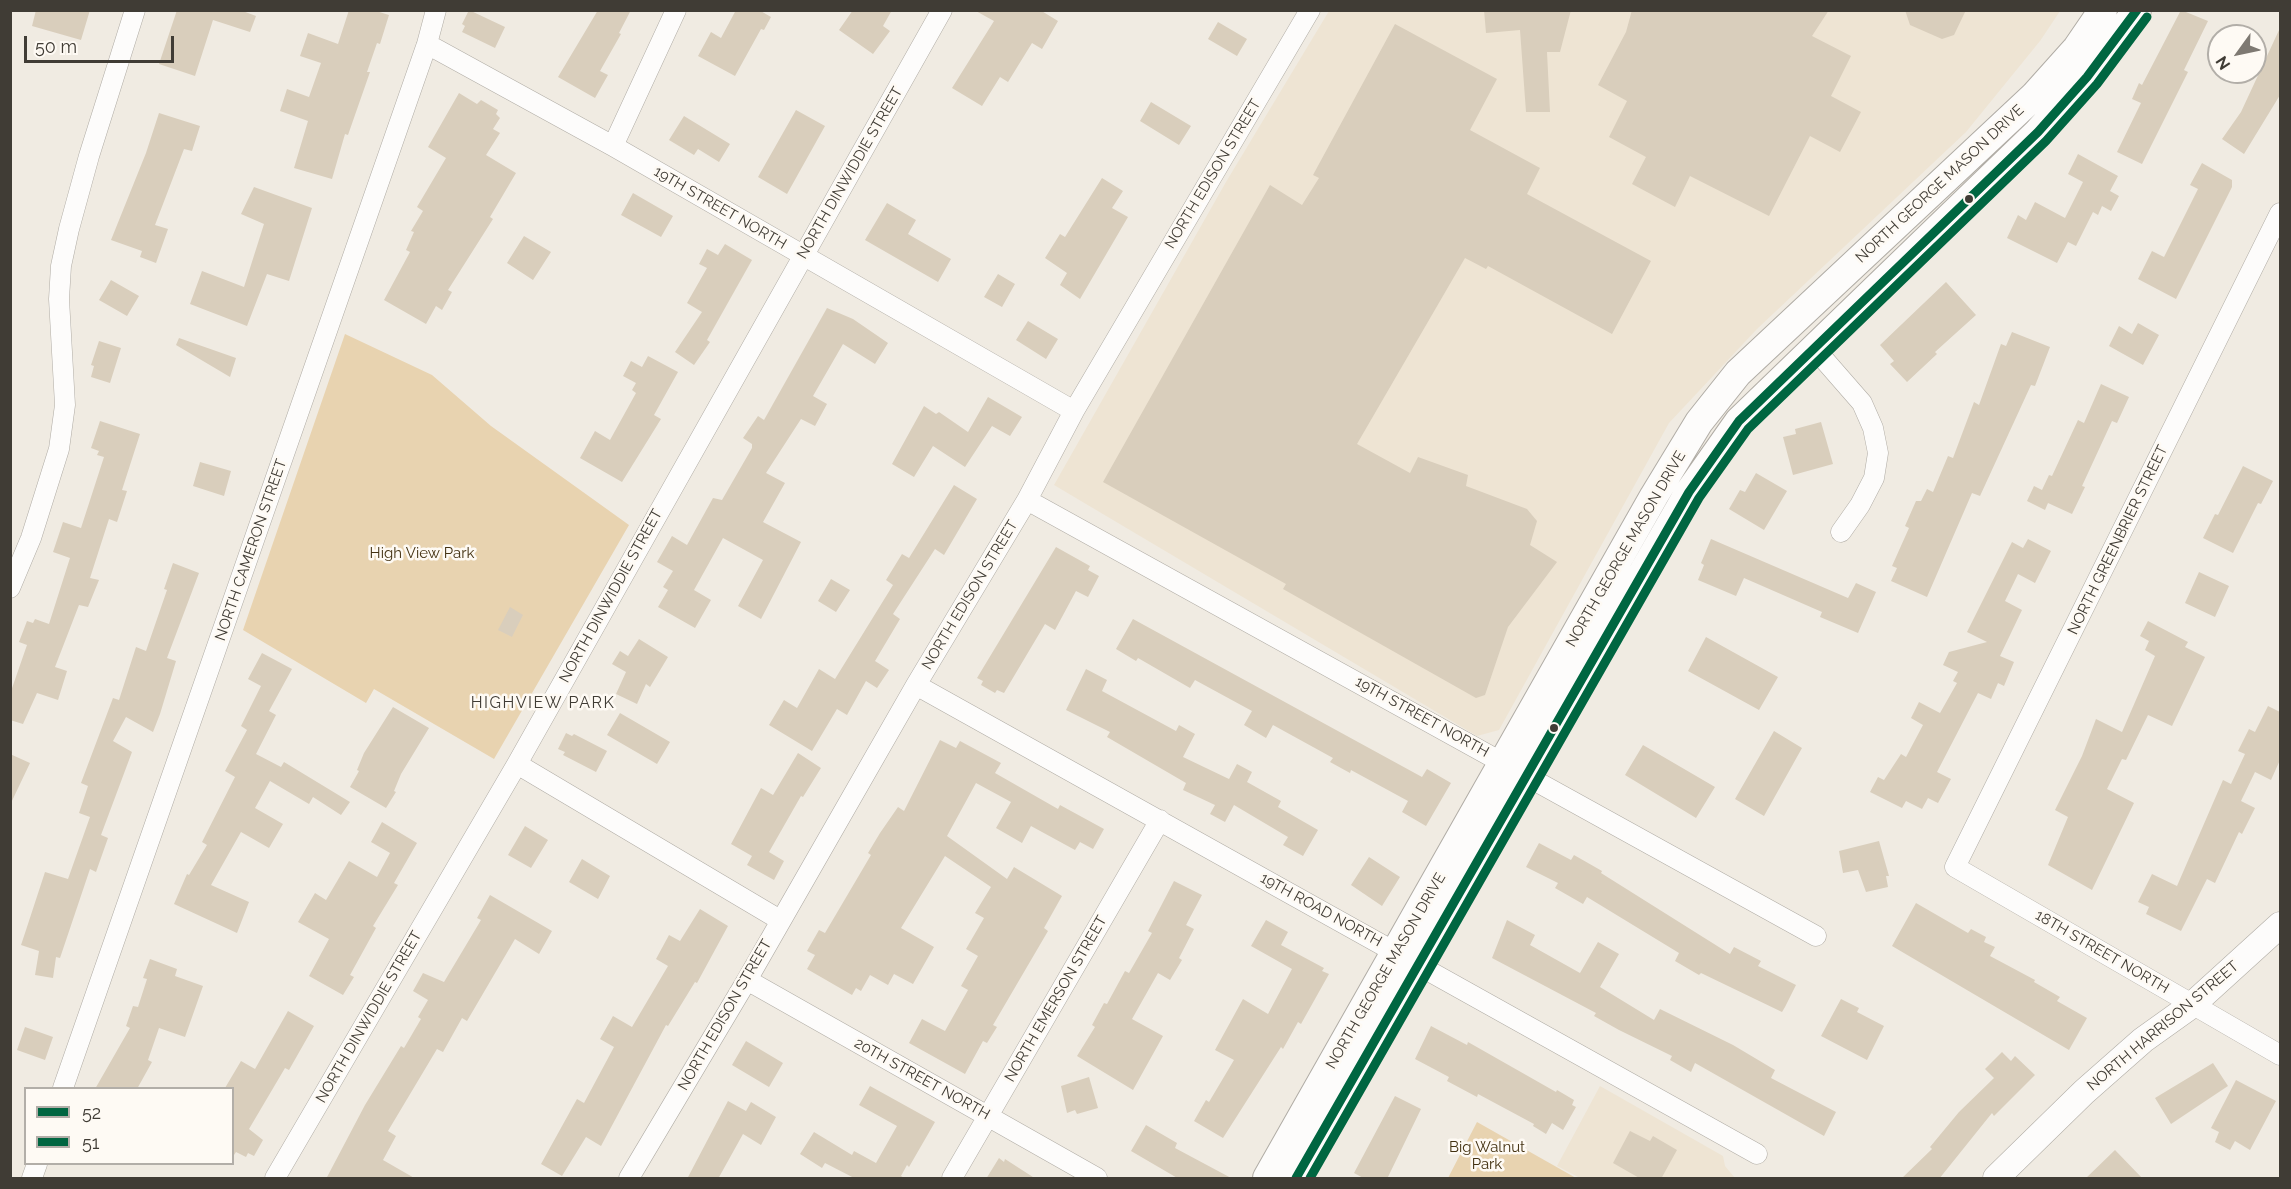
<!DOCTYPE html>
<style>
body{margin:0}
#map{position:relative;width:2291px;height:1189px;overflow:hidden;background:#f0ebe2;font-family:Raleway,sans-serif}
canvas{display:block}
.frame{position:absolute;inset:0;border:12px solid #403c35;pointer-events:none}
.legend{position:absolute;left:24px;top:1087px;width:210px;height:78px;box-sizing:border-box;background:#fefaf4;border:2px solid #b2aea8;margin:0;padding:8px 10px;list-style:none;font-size:18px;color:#403c35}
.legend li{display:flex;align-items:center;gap:12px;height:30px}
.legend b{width:30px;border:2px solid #b2aea8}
.north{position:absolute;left:2207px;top:24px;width:60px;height:60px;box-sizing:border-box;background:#fefaf4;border:2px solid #b2aea8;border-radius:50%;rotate:237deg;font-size:16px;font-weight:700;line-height:24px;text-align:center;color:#403c35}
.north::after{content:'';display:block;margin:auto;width:21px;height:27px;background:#7e7972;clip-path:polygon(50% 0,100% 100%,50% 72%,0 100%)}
.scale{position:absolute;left:24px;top:36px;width:150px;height:27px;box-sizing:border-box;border:3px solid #403c35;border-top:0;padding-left:8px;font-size:18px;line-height:21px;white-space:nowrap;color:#403c35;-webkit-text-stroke:4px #fefaf4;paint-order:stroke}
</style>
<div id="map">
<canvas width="2291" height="1189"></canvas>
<div class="frame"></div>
<ul class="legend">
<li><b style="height:8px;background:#006641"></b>52</li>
<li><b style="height:8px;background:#006641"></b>51</li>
</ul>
<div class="north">N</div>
<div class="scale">50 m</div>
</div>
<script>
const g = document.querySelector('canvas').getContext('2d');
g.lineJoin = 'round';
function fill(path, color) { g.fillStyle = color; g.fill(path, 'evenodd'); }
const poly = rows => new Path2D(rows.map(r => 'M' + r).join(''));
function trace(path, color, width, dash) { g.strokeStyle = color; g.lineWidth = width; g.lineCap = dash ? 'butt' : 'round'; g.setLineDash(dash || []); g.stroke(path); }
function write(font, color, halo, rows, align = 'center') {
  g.font = font + ' Raleway,sans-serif'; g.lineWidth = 5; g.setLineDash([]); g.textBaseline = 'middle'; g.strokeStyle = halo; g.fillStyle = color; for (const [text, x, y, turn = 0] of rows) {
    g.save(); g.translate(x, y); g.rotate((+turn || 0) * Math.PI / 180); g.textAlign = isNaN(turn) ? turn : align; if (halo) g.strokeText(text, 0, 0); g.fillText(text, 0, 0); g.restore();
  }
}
fill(poly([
 [1329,11,2060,11,2040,41,1966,132,1757,329,1669,423,1499,730,1477,736,1054,485,1226,182],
 [1600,1086,1723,1156,1725,1166,1735,1178,1580,1178,1557,1166]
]), '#eee4d3');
fill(poly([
 [345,334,432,375,491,426,629,525,494,759,374,689,366,703,243,630],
 [1477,1122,1576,1178,1448,1178]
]), '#e8d3b0');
fill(poly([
 [36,10,90,10,81,40,32,26],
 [177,10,240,10,256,16,250,32,213,20,195,76,159,64],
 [349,10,373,10,389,15,380,44,377,43,367,72,370,72,348,135,345,134,332,179,294,168,308,121,280,111,287,89,309,97,321,63,300,56,308,33,338,44],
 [469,10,505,27,495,48,462,32,465,26,462,24],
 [598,10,631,10,619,33,621,34,600,71,608,75,595,98,558,77],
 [736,10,759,10,771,17,764,30,761,29,735,76,698,56,711,32,721,38],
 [853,10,892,10,883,26,890,31,873,54,839,30],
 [974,10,1040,10,1058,21,1042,49,1032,43,1008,82,1000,77,982,106,952,88,994,21],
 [1484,10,1571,10,1560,52,1547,52,1550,112,1526,112,1520,30,1486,33],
 [1632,10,1829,10,1812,36,1851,56,1831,96,1861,112,1840,152,1810,136,1769,216,1690,176,1675,207,1632,184,1646,157,1609,137,1627,101,1598,85,1626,32],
 [1905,10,1966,10,1954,35,1942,39,1910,25],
 [2181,10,2208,21,2184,70,2188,72,2142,164,2117,152,2141,103,2132,99,2139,83,2142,85],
 [1218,22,1247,39,1237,56,1208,39],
 [1395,24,1497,79,1470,130,1540,168,1527,194,1651,261,1612,334,1488,266,1486,269,1465,258,1357,444,1410,473,1418,457,1468,475,1466,486,1527,509,1537,521,1530,545,1557,562,1508,627,1485,695,1476,698,1283,589,1286,584,1103,482,1270,185,1302,205,1319,178,1313,175],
 [2280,28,2280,95,2244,154,2222,139,2241,112],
 [459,93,477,104,481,100,498,110,496,114,500,118,493,129,500,133,486,155,516,173,490,217,493,219,448,290,452,292,442,310,436,306,426,324,384,300,410,252,406,250,414,232,411,231,423,211,417,207,446,158,428,147],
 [1151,102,1191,126,1179,145,1140,121],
 [796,110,825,126,787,194,758,177],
 [159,113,200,126,192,151,184,149,155,225,168,229,156,263,140,257,142,251,111,240,146,153],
 [684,116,730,144,719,162,698,149,694,155,669,140],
 [2078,154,2118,176,2110,191,2119,196,2111,211,2102,206,2098,215,2093,212,2076,246,2068,242,2057,263,2007,238,2018,215,2026,220,2035,202,2065,218,2083,182,2068,174],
 [2202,163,2232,180,2232,187,2176,299,2138,279,2152,251,2164,257,2198,189,2190,185],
 [1102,178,1123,191,1112,208,1128,217,1080,299,1060,285,1067,273,1045,258,1060,234,1065,237],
 [254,187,312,208,289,281,267,274,247,326,190,304,202,271,244,287,264,224,241,214],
 [633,193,673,216,661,237,621,215],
 [887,203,916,220,908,234,951,259,938,282,865,240],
 [524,236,551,252,533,280,507,263],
 [725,244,752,260,707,340,710,342,694,365,675,352,702,312,687,303,707,268,699,264,707,249,718,255],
 [998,274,1015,284,1002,307,984,297],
 [111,280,139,296,127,316,99,300],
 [1946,282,1976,315,1935,352,1937,354,1907,382,1890,364,1894,361,1880,345],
 [827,308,853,319,888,343,875,364,843,344,813,396,827,404,815,426,801,419,766,473,785,483,763,522,801,542,761,619,738,606,763,560,723,538,694,590,711,600,695,628,658,607,668,590,663,587,673,571,657,562,672,536,687,545,713,498,722,500,752,448,752,444,743,438,758,416,764,420],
 [1028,321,1058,339,1046,359,1016,340],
 [2138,323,2159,335,2143,365,2109,346,2119,326,2132,334],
 [2012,332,2050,347,2035,386,2031,385,1980,496,1972,493,1927,597,1891,581,1897,568,1892,566,1909,528,1905,526,1916,501,1921,501,1927,489,1933,492,1948,456,1953,458,1974,402,1979,405,2001,344,2006,346],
 [179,338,236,358,230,377,176,345],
 [99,341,121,348,110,383,91,377,94,366,91,365],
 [648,356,678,372,654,415,661,419,622,482,580,458,595,431,610,440,636,393,632,390,636,383,623,376,631,361,642,367],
 [2101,384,2129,397,2117,423,2112,421,2082,486,2085,487,2072,514,2048,503,2045,510,2027,501,2034,486,2042,490,2049,475,2052,476,2078,420,2084,423],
 [988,397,1022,417,1010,436,992,426,965,467,933,446,914,477,892,464,924,406,936,414,939,412,968,432],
 [100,421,140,434,122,490,127,491,117,522,109,519,90,578,99,580,88,607,79,605,55,667,67,671,58,700,37,693,23,724,10,720,10,694,27,645,19,642,27,621,33,623,35,619,49,624,70,558,53,552,63,522,81,528,104,457,97,455,99,451,91,448],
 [1821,422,1833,464,1793,475,1783,437,1796,434,1795,429],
 [200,462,231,471,224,496,193,486],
 [2243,466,2273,481,2261,504,2258,503,2233,553,2203,538,2215,514,2218,515],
 [1756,473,1787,491,1764,530,1729,509,1740,490,1745,492],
 [954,485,977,499,944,555,935,549,893,614,900,619,875,661,889,670,877,688,866,681,847,715,837,709,812,751,769,725,784,700,797,708,819,669,835,679,893,585,886,580,902,554,909,558],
 [1711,539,1848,598,1856,583,1876,592,1858,633,1820,617,1822,612,1744,578,1736,596,1698,580,1704,565,1701,563],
 [2028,539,2051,551,2035,583,2018,574,2005,601,2022,610,2000,656,2014,662,2004,686,1998,683,1991,699,1978,693,1937,772,1951,779,1938,803,1928,798,1922,809,1906,801,1902,808,1870,792,1878,777,1884,780,1901,754,1906,757,1923,725,1911,718,1919,702,1940,713,1957,683,1953,681,1958,672,1943,665,1949,652,1987,642,1967,632,2012,542,2023,548],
 [1056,547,1090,566,1088,570,1099,576,1088,597,1076,591,1055,630,1045,624,1004,693,997,690,995,693,981,685,983,681,977,678],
 [173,563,199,573,167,658,176,661,160,714,153,732,126,717,113,741,132,752,101,835,108,838,96,872,90,869,60,958,56,957,53,978,35,975,39,951,21,945,26,930,45,872,68,879,90,817,79,813,88,786,81,783,113,698,119,700,136,647,146,651,167,590,164,589],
 [2199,572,2229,586,2215,617,2185,603],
 [831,579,850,590,836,612,818,601],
 [510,607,523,615,512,637,498,630],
 [1133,619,1422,777,1427,769,1451,783,1426,826,1402,812,1408,801,1351,770,1350,773,1330,762,1333,758,1273,725,1266,738,1244,725,1252,711,1195,680,1190,688,1138,658,1136,661,1116,649],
 [2148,621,2188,642,2185,647,2205,657,2172,726,2148,715,2126,760,2122,759,2107,789,2134,803,2092,890,2048,865,2068,817,2055,810,2082,756,2096,719,2122,732,2155,656,2145,650,2149,641,2140,636],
 [1706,637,1778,677,1759,710,1688,671],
 [639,639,668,657,650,687,646,684,637,704,616,694,626,672,612,664,620,651,628,656],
 [262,653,292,669,269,711,276,715,256,754,281,767,284,762,350,802,341,815,313,797,309,804,270,781,255,808,283,824,269,848,241,832,211,885,249,902,237,933,174,904,187,874,189,875,207,845,202,842,235,777,225,771,247,730,241,726,261,686,248,679],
 [1086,669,1107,680,1102,691,1176,731,1179,725,1195,734,1183,757,1229,779,1237,764,1252,772,1247,782,1281,801,1278,807,1318,830,1303,856,1283,845,1288,837,1234,805,1225,822,1210,814,1215,805,1183,790,1186,783,1107,737,1110,732,1066,710],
 [2268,706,2280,712,2280,760,2271,780,2255,772,2241,801,2255,808,2242,834,2239,832,2215,883,2207,879,2181,931,2146,914,2149,907,2138,902,2152,874,2177,886,2223,780,2231,784,2245,754,2238,751,2249,729,2255,732],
 [393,707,429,728,401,774,394,791,396,792,386,808,350,787,359,771,357,770,364,753],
 [620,713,670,742,657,764,607,735],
 [1774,731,1802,748,1764,816,1735,799],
 [566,733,572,736,574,734,607,751,596,772,563,755,565,752,558,749],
 [940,740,956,748,960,741,1001,763,995,773,1058,809,1060,805,1104,829,1093,849,1080,842,1075,850,1031,826,1022,843,996,828,1011,802,976,783,947,836,1007,879,1014,867,1062,896,1044,928,1048,931,993,1025,997,1027,987,1043,983,1041,965,1074,909,1043,922,1019,945,1031,968,990,961,986,978,956,966,949,984,918,975,913,991,887,945,856,901,928,934,947,913,984,894,974,888,985,870,975,861,991,856,988,852,995,807,969,815,955,807,951,819,930,825,933,871,855,868,853,880,833,898,807,904,811],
 [1643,745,1715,787,1696,818,1625,775],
 [798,753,821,768,803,797,801,796,769,852,784,861,774,880,747,865,752,856,731,844,761,788,773,795],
 [10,754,30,763,10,805],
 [382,822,417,843,394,883,398,885,373,926,376,928,350,975,354,977,343,995,309,976,329,939,298,922,315,893,326,900,349,861,377,877,390,853,371,842],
 [525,826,548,840,531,868,508,855],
 [1879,841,1889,876,1886,876,1888,887,1866,892,1858,870,1843,873,1839,851],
 [1539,843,1571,860,1574,855,1602,871,1601,873,1730,954,1734,947,1761,961,1758,966,1796,985,1785,1007,1782,1012,1701,973,1699,975,1675,961,1679,953,1587,897,1583,904,1555,888,1558,883,1526,867],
 [1369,857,1400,877,1382,906,1351,885],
 [582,859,610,876,598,899,569,882],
 [1174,881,1202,895,1186,925,1194,929,1179,958,1182,960,1170,980,1158,973,1132,1019,1163,1036,1133,1090,1077,1056,1095,1027,1092,1025,1104,1003,1107,1004,1125,971,1129,973,1152,933,1148,931],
 [490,895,552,931,539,954,515,939,467,1021,462,1018,443,1052,437,1049,388,1131,396,1136,383,1160,416,1179,326,1179,365,1105,401,1046,404,1048,421,1019,418,1017,428,1000,413,991,423,973,444,982,481,920,477,918],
 [1916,903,1968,933,1971,929,1986,937,1984,942,1995,947,1990,956,2035,980,2034,982,2060,997,2057,1001,2087,1018,2069,1050,1892,946],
 [700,909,728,926,697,983,695,982,668,1026,666,1025,601,1146,586,1137,562,1176,541,1164,577,1099,584,1103,614,1047,600,1039,613,1016,632,1027,668,966,656,959,669,935,680,941],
 [1266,920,1288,932,1281,945,1324,968,1322,971,1329,974,1301,1024,1298,1022,1283,1049,1281,1047,1223,1138,1194,1121,1206,1100,1209,1102,1234,1060,1215,1050,1243,999,1268,1014,1292,969,1251,946],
 [1507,920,1535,935,1530,945,1580,973,1598,942,1619,954,1600,987,1654,1020,1660,1009,1733,1045,1775,1070,1771,1078,1836,1112,1824,1136,1695,1063,1691,1072,1670,1060,1672,1056,1619,1030,1594,1016,1596,1013,1492,958],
 [150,959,177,969,175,976,203,986,185,1037,159,1028,148,1060,152,1062,137,1089,95,1089,130,1028,126,1026,133,1006,138,1007,147,979,143,978],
 [1841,999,1859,1008,1857,1012,1884,1026,1867,1060,1821,1036],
 [288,1011,314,1026,289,1070,285,1068,249,1129,263,1140,254,1156,248,1153,246,1157,236,1152,232,1158,232,1089,225,1088,241,1061,255,1069],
 [1431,1026,1467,1045,1468,1042,1556,1092,1557,1090,1574,1100,1572,1105,1576,1107,1563,1130,1552,1123,1546,1134,1533,1126,1534,1124,1478,1094,1477,1097,1447,1081,1449,1077,1415,1059],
 [25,1027,53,1037,45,1060,17,1050],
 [746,1041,783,1063,769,1087,732,1065],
 [2002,1052,2011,1061,2015,1056,2035,1075,1994,1116,1992,1113,1939,1179,1901,1179,1932,1149,1930,1147,1959,1112,1994,1078,1985,1069],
 [2213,1063,2228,1086,2171,1124,2155,1098],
 [1089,1077,1098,1108,1077,1114,1075,1110,1067,1113,1061,1086],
 [2236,1080,2276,1101,2250,1150,2235,1141,2230,1150,2215,1142,2219,1132,2211,1128],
 [870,1086,935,1122,909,1167,907,1165,901,1176,906,1179,856,1179,825,1163,822,1168,800,1154,814,1132,852,1155,854,1151,876,1163,897,1126,859,1105],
 [1395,1096,1421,1109,1387,1179,1365,1179,1354,1173],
 [728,1101,746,1111,751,1102,776,1117,761,1145,743,1134,718,1179,687,1179],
 [1146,1125,1177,1143,1175,1148,1233,1179,1179,1179,1131,1151],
 [1630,1131,1650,1141,1653,1136,1677,1150,1661,1179,1641,1179,1613,1163],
 [2115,1150,2143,1179,2085,1179],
 [999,1158,1004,1162,1005,1159,1036,1179,986,1179]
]), '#d9cebc');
const minor = poly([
 [427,44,613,146,1074,411],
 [613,146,676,10],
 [2280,213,1955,867,2280,1055],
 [1814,348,1862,403,1873,428,1878,453,1874,478,1860,505,1841,532],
 [1027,500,1816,936],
 [10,588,31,538,59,449,65,405,59,299,61,266,69,229,89,156,135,10],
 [916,685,1757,1154],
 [517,764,780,920],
 [747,980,1097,1178],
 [63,1088,427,44,436,10],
 [32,1178,37,1164],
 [275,1178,517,764,942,10],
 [629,1178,747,980,916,685,1027,500,1074,411,1310,10],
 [952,1178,1160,820]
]);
const tertiary = poly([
 [1996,1178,2084,1092,2143,1040,2192,1005,2280,925]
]);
const secondary = poly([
 [1267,1178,1654,496,1699,422,1738,373,2034,96,2077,48,2103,10],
 [1296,1178,1689,492,1739,421,2038,132,2087,77,2137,10]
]);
trace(minor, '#b0aca5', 21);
trace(tertiary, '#b0aca5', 27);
trace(secondary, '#b0aca5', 30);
trace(minor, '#fdfcfb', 20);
trace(tertiary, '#fdfcfb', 26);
trace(secondary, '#fdfcfb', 28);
trace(poly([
 [1296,1178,1689,492,1739,421,2038,132,2087,77,2137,10]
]), '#006641', 9);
trace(poly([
 [1310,1178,1699,498,1748,429,2046,141,2097,84,2147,17]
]), '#006641', 9);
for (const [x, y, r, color] of [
 [1969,199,5,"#403c35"],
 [1554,728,5,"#403c35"]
]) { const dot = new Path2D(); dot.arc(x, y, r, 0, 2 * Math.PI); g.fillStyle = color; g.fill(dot); trace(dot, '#fefaf4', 2); }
write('15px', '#403c35', '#fefaf4', [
 ["NORTH DINWIDDIE STREET",850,173,-60],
 ["NORTH EDISON STREET",1213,174,-59],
 ["NORTH GEORGE MASON DRIVE",1940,184,-43],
 ["19TH STREET NORTH",720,208,30],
 ["NORTH GREENBRIER STREET",2118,540,-64],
 ["NORTH GEORGE MASON DRIVE",1626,549,-60],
 ["NORTH CAMERON STREET",251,550,-71],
 ["NORTH EDISON STREET",970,595,-59],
 ["NORTH DINWIDDIE STREET",611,596,-61],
 ["19TH STREET NORTH",1422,717,29],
 ["19TH ROAD NORTH",1321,910,29],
 ["18TH STREET NORTH",2102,952,30],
 ["NORTH GEORGE MASON DRIVE",1386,971,-60],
 ["NORTH EMERSON STREET",1056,999,-60],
 ["NORTH EDISON STREET",725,1015,-60],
 ["NORTH DINWIDDIE STREET",369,1017,-60],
 ["NORTH HARRISON STREET",2163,1026,-40],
 ["20TH STREET NORTH",922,1079,29]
]);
write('15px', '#433111', '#fefaf4', [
 ["High View Park",422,553],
 ["Big Walnut",1487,1147],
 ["Park",1487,1164]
]);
g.letterSpacing = '1.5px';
write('16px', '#403c35', '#fefaf4', [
 ["HIGHVIEW PARK",543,703]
]);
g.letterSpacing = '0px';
</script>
